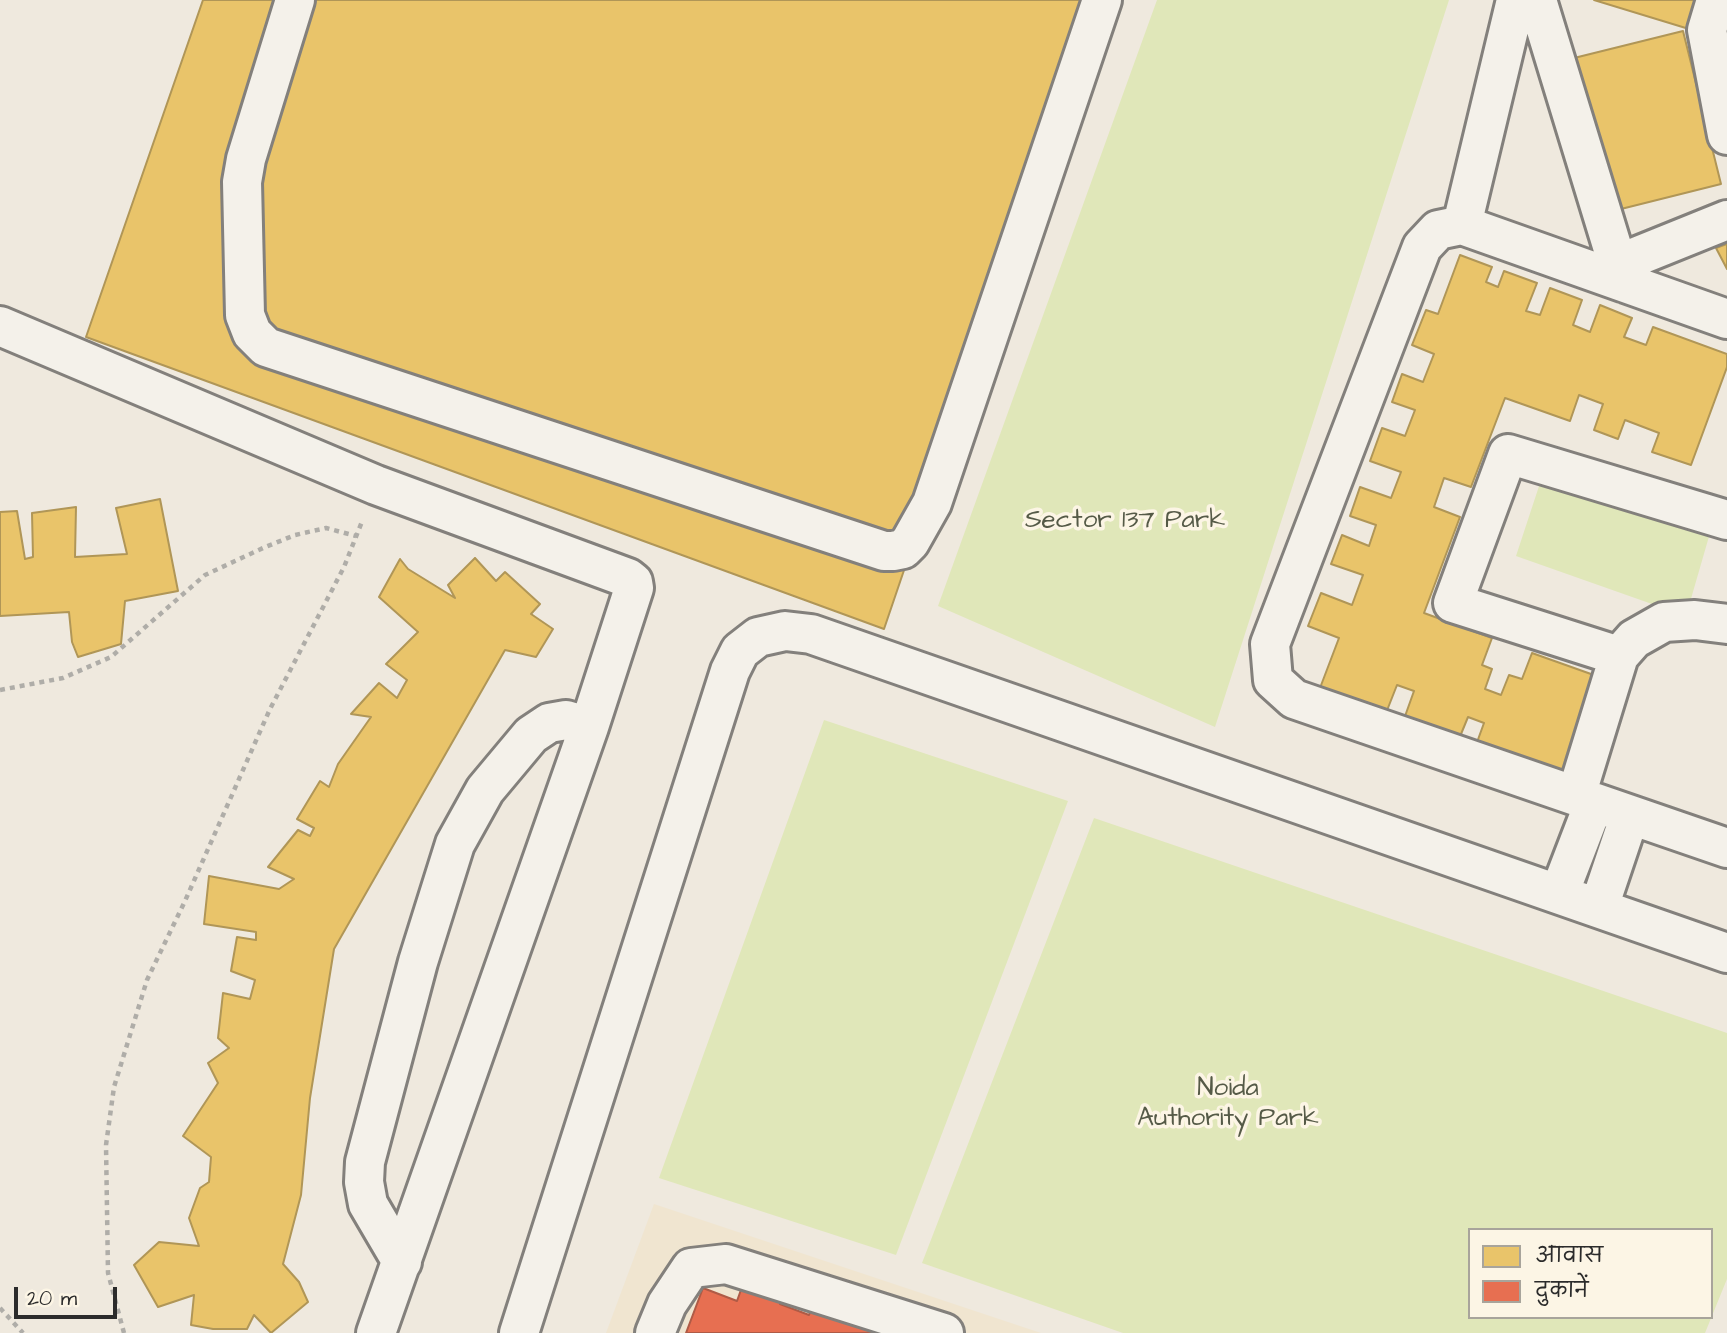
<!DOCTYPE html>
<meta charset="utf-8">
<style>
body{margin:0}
#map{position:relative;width:1727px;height:1333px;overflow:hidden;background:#efe9de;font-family:"Architects Daughter","Playpen Sans Deva",sans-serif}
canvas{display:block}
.legend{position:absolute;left:1468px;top:1228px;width:245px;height:91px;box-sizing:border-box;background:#fcf5e5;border:2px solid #a8a49b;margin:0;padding:9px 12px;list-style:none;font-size:21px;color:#2b2b2b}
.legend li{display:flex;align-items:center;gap:14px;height:35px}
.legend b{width:35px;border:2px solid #a8a49b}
.scale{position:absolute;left:14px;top:1287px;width:103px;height:32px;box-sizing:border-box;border:4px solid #2b2b2b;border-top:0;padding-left:9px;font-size:21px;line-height:24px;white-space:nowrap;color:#2b2b2b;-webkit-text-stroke:5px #fcf5e5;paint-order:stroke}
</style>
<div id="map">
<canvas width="1727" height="1333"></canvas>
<ul class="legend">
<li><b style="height:19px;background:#e9c46a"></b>आवास</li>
<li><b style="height:19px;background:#e76f51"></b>दुकानें</li>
</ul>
<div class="scale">20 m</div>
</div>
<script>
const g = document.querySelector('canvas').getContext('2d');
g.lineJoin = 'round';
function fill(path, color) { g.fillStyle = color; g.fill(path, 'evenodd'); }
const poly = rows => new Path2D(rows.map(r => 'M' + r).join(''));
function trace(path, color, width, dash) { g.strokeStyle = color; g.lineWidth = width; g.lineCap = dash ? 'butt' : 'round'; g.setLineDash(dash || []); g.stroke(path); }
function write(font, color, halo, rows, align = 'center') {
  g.font = font + ' "Architects Daughter",sans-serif'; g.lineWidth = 7; g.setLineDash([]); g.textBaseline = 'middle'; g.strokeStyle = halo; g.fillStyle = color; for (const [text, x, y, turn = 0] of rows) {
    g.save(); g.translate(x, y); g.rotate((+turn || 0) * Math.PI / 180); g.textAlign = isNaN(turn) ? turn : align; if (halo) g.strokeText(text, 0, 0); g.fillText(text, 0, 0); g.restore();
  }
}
fill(poly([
 [654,1204,1041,1333,606,1333]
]), '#f0e5d0');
fill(poly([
 [1157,0,1449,0,1215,727,938,606],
 [1542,477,1710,533,1686,616,1516,556],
 [824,720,1068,801,896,1255,659,1178],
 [1094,818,1727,1033,1727,1279,1705,1333,1123,1333,922,1263],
 [1470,1230,1711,1230,1711,1317,1470,1317]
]), '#e0e7b9');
const homes = poly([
 [203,0,1098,0,884,629,86,337,203,0],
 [1594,0,1698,0,1689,29,1594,0],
 [1683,31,1721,184,1605,213,1566,60,1683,31],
 [1727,244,1727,269,1716,248,1727,244],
 [1460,255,1492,267,1486,282,1498,287,1504,271,1537,283,1526,311,1540,315,1550,288,1582,300,1573,325,1590,332,1600,305,1632,318,1624,337,1646,345,1653,327,1727,354,1727,367,1691,465,1652,452,1659,433,1625,420,1618,439,1594,430,1603,404,1579,395,1570,421,1505,398,1471,487,1444,478,1434,507,1460,517,1424,613,1492,638,1482,665,1492,669,1485,689,1501,695,1509,675,1522,679,1532,653,1605,679,1568,779,1476,745,1484,723,1468,717,1459,739,1404,719,1414,691,1397,685,1386,713,1320,688,1339,638,1308,626,1321,593,1352,605,1363,575,1331,564,1342,535,1369,546,1376,525,1350,516,1360,487,1391,498,1401,472,1370,461,1382,428,1405,436,1415,410,1392,402,1402,374,1423,382,1434,354,1412,345,1426,310,1438,314,1460,255],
 [160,499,178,591,125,601,121,644,78,657,72,642,69,612,0,616,0,512,17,511,25,559,33,557,32,513,76,507,75,557,127,554,116,508,160,499],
 [475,558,496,581,505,572,540,604,531,614,553,629,536,657,505,650,334,949,310,1098,301,1195,283,1264,299,1282,308,1302,271,1333,254,1315,247,1329,213,1329,191,1325,194,1295,158,1307,134,1265,159,1242,199,1246,189,1218,200,1188,209,1182,211,1157,183,1136,218,1083,208,1063,229,1048,218,1038,223,993,250,999,255,980,231,971,237,937,256,940,256,932,204,924,209,876,279,889,294,879,268,867,298,830,310,836,314,828,297,819,320,781,329,787,338,764,371,717,351,714,379,683,397,698,407,680,386,664,418,632,379,597,400,559,408,569,455,598,448,585,475,558]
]);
fill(homes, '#e9c46a');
trace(homes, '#b09657', 2);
const shops = poly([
 [747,1273,786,1287,780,1304,809,1315,816,1297,888,1333,686,1333,703,1288,737,1301,747,1273]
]);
fill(shops, '#e76f51');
trace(shops, '#af5b46', 2);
const minor = poly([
 [295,0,246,159,242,182,245,315,252,333,266,347,884,551,893,551,903,549,910,542,932,503,1102,0],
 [1537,0,1623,282],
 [1716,0,1707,30,1727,135],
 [1462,225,1516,0],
 [1618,264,1727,220],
 [1727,319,1462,225,1438,230,1422,247,1270,644,1273,680,1294,699,1727,848],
 [0,326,376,485,628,578,633,582,634,588,589,727,376,1333],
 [1727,520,1508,454,1453,603,1619,656,1634,639,1664,622,1695,620,1727,624],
 [1576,796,1619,656],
 [1559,894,1594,803],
 [1599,907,1630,815],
 [402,1262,368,1204,364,1182,365,1162,418,962,455,844,485,790,531,735,549,723,566,720,589,727],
 [519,1333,730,671,740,651,758,637,785,631,811,634,1727,953],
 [655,1333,667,1304,691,1268,726,1264,944,1333]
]);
trace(minor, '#83807c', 44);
trace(poly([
 [0,690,63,678,111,657,205,575,263,548,295,535,326,528,356,536],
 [0,1308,23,1333],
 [124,1333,108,1273,106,1145,114,1087,147,980,185,901,270,709,344,567,363,519]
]), '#afada8', 4.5, [5, 5]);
trace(minor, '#f4f1ea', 38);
write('26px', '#555a47', '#fcf5e5', [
 ["Sector 137 Park",1125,522],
 ["Noida",1228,1090],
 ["Authority Park",1228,1120]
]);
</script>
